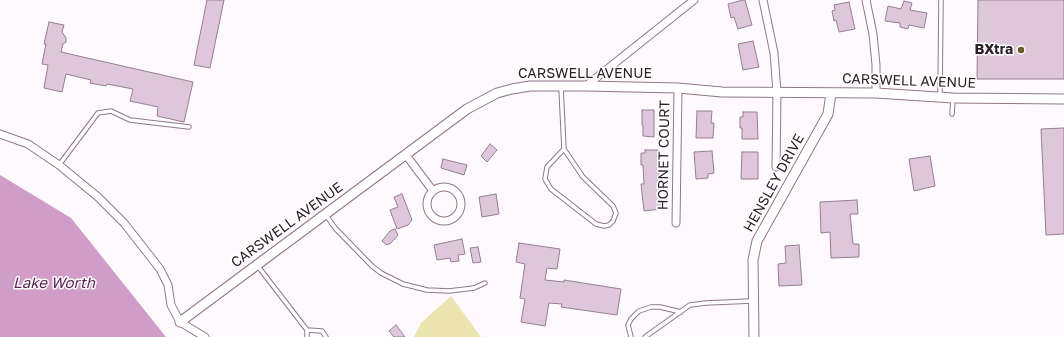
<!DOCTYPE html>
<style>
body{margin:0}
canvas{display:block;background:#fef9fd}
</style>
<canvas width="1064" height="337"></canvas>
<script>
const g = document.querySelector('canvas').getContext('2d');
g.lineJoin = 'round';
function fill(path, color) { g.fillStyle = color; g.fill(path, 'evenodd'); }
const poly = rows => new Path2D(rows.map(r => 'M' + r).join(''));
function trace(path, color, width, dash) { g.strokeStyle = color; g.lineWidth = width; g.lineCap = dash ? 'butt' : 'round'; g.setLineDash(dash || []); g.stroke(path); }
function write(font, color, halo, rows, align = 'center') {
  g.font = font + ' "Golos Text",sans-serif'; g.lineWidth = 3; g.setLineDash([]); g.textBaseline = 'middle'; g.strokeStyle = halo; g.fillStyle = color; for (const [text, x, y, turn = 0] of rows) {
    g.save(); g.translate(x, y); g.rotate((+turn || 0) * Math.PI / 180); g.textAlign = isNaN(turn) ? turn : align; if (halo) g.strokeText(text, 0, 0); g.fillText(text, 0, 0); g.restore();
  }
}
fill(poly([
 [451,296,481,337,414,337,421,323]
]), '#ebe4ae');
fill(poly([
 [0,175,71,218,166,337,0,337]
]), '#cf9dc7');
const building = poly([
 [207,0,224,0,210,68,194,65,207,0],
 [743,0,745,0,752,25,738,29,734,17,731,18,728,4,743,0],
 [978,0,1064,0,1064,79,977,79,978,0],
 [904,1,912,3,910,10,927,13,924,28,909,25,908,29,900,27,900,23,885,21,888,6,901,9,904,1],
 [849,2,855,29,839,32,836,20,834,21,832,11,835,10,834,5,849,2],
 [49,22,64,25,62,32,66,38,66,42,63,44,61,52,193,82,184,122,157,116,158,107,130,101,133,89,107,84,106,86,90,83,91,80,66,74,62,92,44,88,48,65,42,64,46,44,44,44,49,22],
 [753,41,759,67,743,70,738,44,753,41],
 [642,110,654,110,654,137,643,136,643,125,642,125,642,110],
 [697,111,712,111,711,123,714,123,713,138,696,138,697,111],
 [743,112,757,112,758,139,742,139,742,128,740,128,740,117,743,117,743,112],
 [1064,128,1064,234,1046,235,1041,129,1064,128],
 [490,144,497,150,487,162,481,156,490,144],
 [645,150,658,150,659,177,657,177,661,209,644,211,641,184,644,184,643,165,641,165,641,153,645,153,645,150],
 [712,151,714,173,708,174,708,178,696,179,694,152,712,151],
 [742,152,758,152,758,179,741,179,742,152],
 [930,156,935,186,914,191,909,159,930,156],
 [443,159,467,165,464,175,441,168,443,159],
 [402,194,412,220,408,225,397,229,390,210,398,207,394,197,402,194],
 [496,194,499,214,482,217,479,197,496,194],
 [857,200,858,214,850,214,853,244,859,244,859,257,831,258,830,232,821,233,820,202,857,200],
 [395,229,398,235,391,243,387,245,382,241,390,231,395,229],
 [462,239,465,254,458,255,459,261,451,262,450,258,437,260,434,245,462,239],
 [519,243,560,249,557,269,547,268,545,280,564,282,564,280,621,289,617,315,561,307,562,304,549,303,545,326,521,322,525,299,520,298,525,264,516,262,519,243],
 [799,245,802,285,779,286,778,264,786,263,785,246,799,245],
 [478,247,481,262,473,263,470,248,478,247],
 [396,325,405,337,394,337,389,331,396,325]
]);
fill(building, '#dec7da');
trace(building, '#947f90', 1);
const service = poly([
 [561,88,564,149,583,177,613,206,616,213,613,221,609,225,604,226,596,224,551,189,545,179,547,167,564,149],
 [940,96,941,0],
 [952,114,953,99],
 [59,165,98,113,111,111,130,120,189,127],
 [326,215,335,228,372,266,381,273,403,284,427,290,449,291,474,288,485,283],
 [257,265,307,330,307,337],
 [307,330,322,331,326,337],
 [631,337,628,325,631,319,639,311,651,307,660,307,681,312],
 [645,337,690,305,706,303,752,301]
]);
const minor = poly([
 [763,0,774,53,777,92,776,167],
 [866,0,873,34,876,65,876,93],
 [586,86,694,0],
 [0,134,28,144,59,165,98,197,124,223,160,269,168,285,171,305,180,322,205,337],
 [406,155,433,191],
 '427 204a17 17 0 1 1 34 0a17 17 0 1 1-34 0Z',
 [676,223,678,88]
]);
const tertiary = poly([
 [180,322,467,109,497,93,512,89,530,86,586,86,678,88,722,92,876,93,953,98,1064,99],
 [754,337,753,260,757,241,828,114,831,93]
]);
trace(service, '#8d798a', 5.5);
trace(minor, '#8d798a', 9);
trace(tertiary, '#8d798a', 11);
trace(service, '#fff', 3.5);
trace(minor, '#fff', 7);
trace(tertiary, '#fff', 9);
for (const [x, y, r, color] of [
 [1021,50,4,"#635d29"]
]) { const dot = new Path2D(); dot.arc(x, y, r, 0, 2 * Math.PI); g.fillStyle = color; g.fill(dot); trace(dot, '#fff', 1.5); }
write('bold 14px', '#2b2229', '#fff', [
 ["BXtra",1013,50]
], 'right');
write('14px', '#2b2229', '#fff', [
 ["CARSWELL AVENUE",585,74],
 ["CARSWELL AVENUE",909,81,2],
 ["HORNET COURT",664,155,-89],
 ["HENSLEY DRIVE",774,183,-61],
 ["CARSWELL AVENUE",287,225,-36]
]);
write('italic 15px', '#5f2458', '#fff', [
 ["Lake Worth",54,283]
]);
</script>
